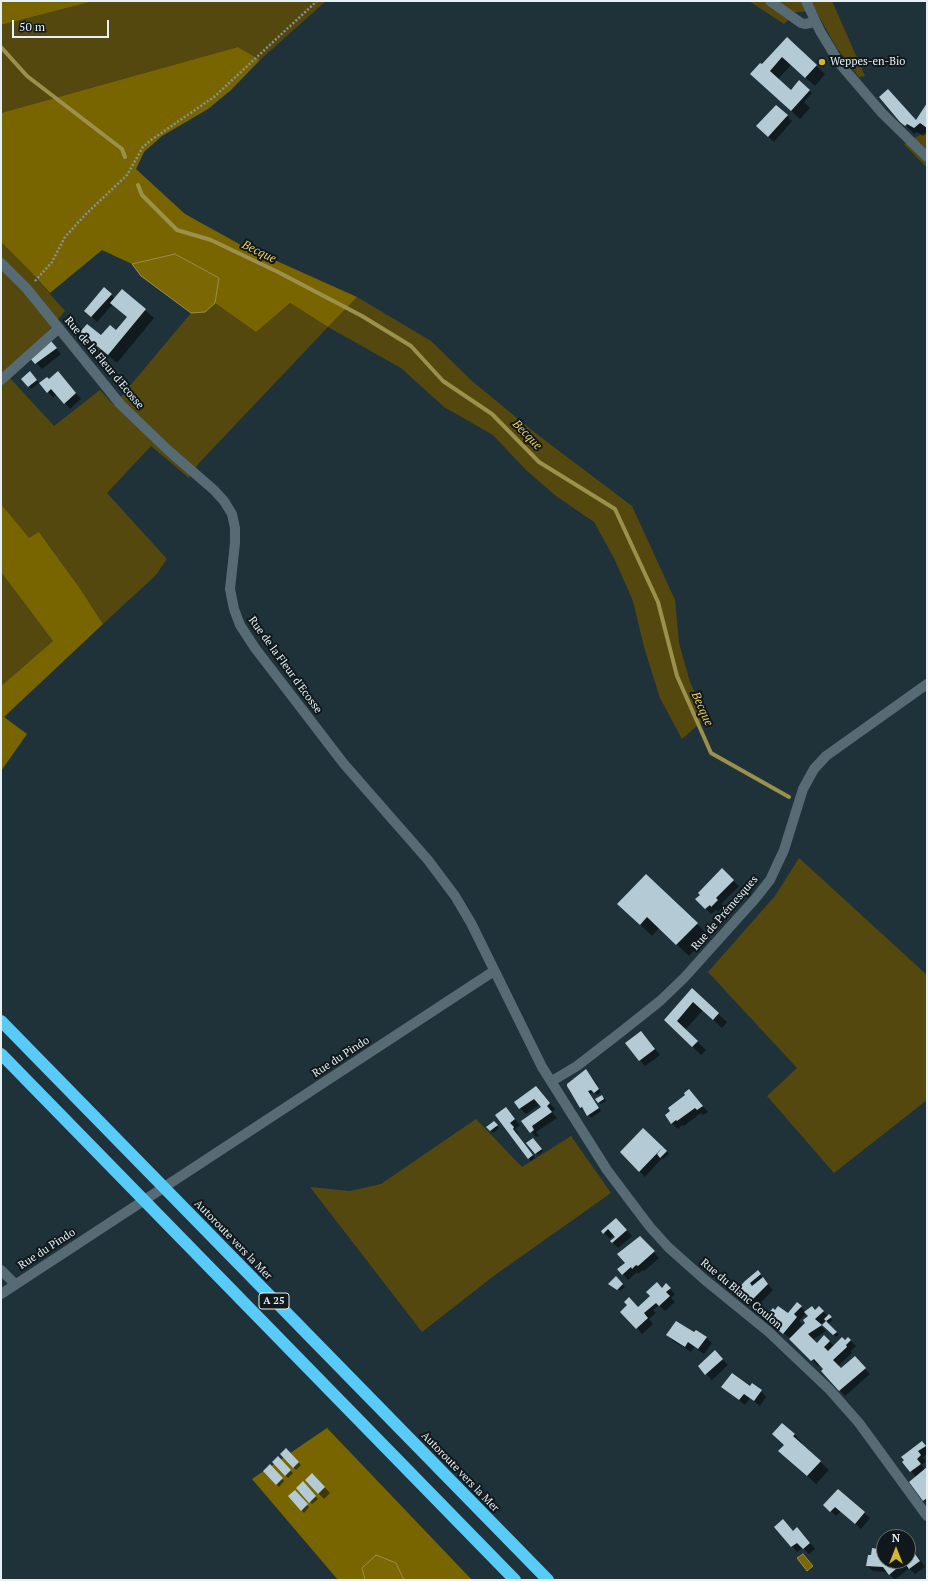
<!DOCTYPE html>
<meta charset="utf-8">
<style>
body{margin:0}
#map{position:relative;width:928px;height:1581px;overflow:hidden;background:#1f323a;font-family:"PT Serif",serif}
canvas{display:block}
.frame{position:absolute;inset:0;border:2px solid #e5f1f6;pointer-events:none}
.north{position:absolute;left:876px;top:1529px;width:40px;height:40px;box-sizing:border-box;background:#10181c;border:1px solid #656f73;border-radius:50%;rotate:0deg;font-size:11px;font-weight:700;line-height:16px;text-align:center;color:#e5f1f6}
.north::after{content:'';display:block;margin:auto;width:14px;height:18px;background:#d4b635;clip-path:polygon(50% 0,100% 100%,50% 72%,0 100%)}
.scale{position:absolute;left:12px;top:20px;width:97px;height:18px;box-sizing:border-box;border:2px solid #e5f1f6;border-top:0;padding-left:5px;font-size:12px;line-height:14px;white-space:nowrap;color:#e5f1f6;-webkit-text-stroke:3px #10181c;paint-order:stroke}
</style>
<div id="map">
<canvas width="928" height="1581"></canvas>
<div class="frame"></div>
<div class="north">N</div>
<div class="scale">50 m</div>
</div>
<script>
const g = document.querySelector('canvas').getContext('2d');
g.lineJoin = 'round';
function fill(path, color) { g.fillStyle = color; g.fill(path, 'evenodd'); }
const poly = rows => new Path2D(rows.map(r => 'M' + r).join(''));
function trace(path, color, width, dash) { g.strokeStyle = color; g.lineWidth = width; g.lineCap = dash ? 'butt' : 'round'; g.setLineDash(dash || []); g.stroke(path); }
function write(font, color, halo, rows, align = 'center') {
  g.font = font + ' "PT Serif",serif'; g.lineWidth = 4; g.setLineDash([]); g.textBaseline = 'middle'; g.strokeStyle = halo; g.fillStyle = color; for (const [text, x, y, turn = 0] of rows) {
    g.save(); g.translate(x, y); g.rotate((+turn || 0) * Math.PI / 180); g.textAlign = isNaN(turn) ? turn : align; if (halo) g.strokeText(text, 0, 0); g.fillText(text, 0, 0); g.restore();
  }
}
fill(poly([
 [94,1,326,1,260,60,238,47,1,113,1,25],
 [749,1,832,1,865,76,859,77,836,47,816,11,796,12,784,24],
 [927,131,927,168,904,144],
 [1,242,31,272,65,311,49,330,1,374],
 [357,297,431,341,472,381,534,432,632,506,675,600,679,643,690,682,706,718,682,739,660,698,644,647,633,601,614,558,594,522,556,496,526,470,493,435,444,407,401,368,328,327,199,463,189,478,151,446,107,493,167,559,156,575,103,624,79,587,40,533,29,539,1,504,1,386,10,378,54,426,100,390,114,405,191,313,205,312,215,303,256,331,290,303,328,327],
 [1,572,53,641,1,686],
 [799,858,927,975,927,1100,834,1173,767,1096,797,1068,708,972,775,896],
 [476,1119,522,1167,571,1136,611,1193,495,1275,422,1332,310,1187,350,1191,381,1184]
]), '#55480f');
fill(poly([
 [1,1,94,1,1,25],
 [238,47,260,60,231,90,208,109,162,136,144,152,136,169,185,214,241,245,357,297,328,327,290,303,256,332,215,303,219,278,175,254,132,264,102,250,50,293,31,272,1,242,1,113],
 [1,504,29,538,39,532,79,587,103,624,4,717,27,734,1,771,1,686,53,641,1,572],
 [327,1428,472,1580,404,1580,396,1563,362,1568,365,1580,338,1580,252,1479]
]), '#796500');
const water = poly([
 [175,254,219,278,215,303,205,312,191,313,141,276,132,264,175,254],
 [803,1554,813,1566,807,1571,797,1558,803,1554],
 [376,1555,396,1563,404,1580,365,1580,362,1568,376,1555]
]);
fill(water, '#7b6703');
trace(water, '#9b904c', 1);
fill(poly([
 [787,39,825,74,815,86,791,65,778,79,794,94,799,82,812,93,804,102,810,108,800,119,751,74,762,66],
 [880,97,916,121,927,105,927,133,923,136,917,132,914,134],
 [787,116,792,121,774,142,763,132],
 [122,290,154,318,117,363,81,332,101,336,116,331,128,318,113,304,97,322,86,311,111,295,115,299],
 [56,348,61,354,42,369,31,357],
 [32,375,39,383,31,389,23,379],
 [122,377,129,384,125,388,119,381],
 [63,378,81,399,70,409,57,394,53,397,48,392,49,380],
 [722,870,739,886,721,904,723,906,718,912,716,910,711,914,697,899],
 [619,904,697,924,708,935,689,956,659,928,652,936],
 [692,990,727,1022,722,1028,703,1010,685,1030,706,1050,701,1055,666,1020],
 [641,1032,660,1055,645,1066,626,1043],
 [586,1070,597,1084,596,1085,601,1092,597,1095,594,1092,590,1094,601,1111,591,1118,584,1109,583,1110,581,1108,569,1089],
 [536,1087,555,1109,552,1112,557,1118,536,1132,539,1136,536,1137,523,1121,542,1107,539,1105,526,1114,520,1108],
 [689,1090,708,1112,703,1115,701,1113,684,1126,682,1125,678,1129,672,1123,671,1112,687,1095],
 [602,1096,606,1101,601,1104,598,1102],
 [506,1109,520,1125,515,1129,519,1133,517,1135,535,1158,531,1161,496,1116],
 [496,1125,499,1128,493,1133,488,1127],
 [643,1130,669,1154,663,1159,662,1158,645,1177,621,1152],
 [533,1139,543,1151,538,1155,536,1153],
 [616,1219,632,1236,618,1248,611,1241,616,1237,614,1234,610,1239,602,1231],
 [646,1243,659,1258,644,1271,643,1270,638,1274,637,1272,628,1280,623,1274],
 [758,1272,773,1290,755,1309,737,1292],
 [616,1278,625,1287,620,1291,612,1286],
 [666,1285,675,1294,671,1298,675,1302,665,1311,659,1305,653,1310,656,1313,649,1319,653,1324,642,1334,637,1328,639,1308],
 [801,1307,806,1312,815,1311,819,1308,833,1320,828,1324,839,1335,836,1337,823,1325,828,1321,826,1320,820,1325,826,1331,812,1340,817,1344,825,1336,834,1346,848,1338,856,1346,851,1351,852,1353,838,1366,841,1370,854,1358,870,1374,845,1396,823,1371,825,1369,820,1364,818,1366,790,1338,776,1328,775,1311,788,1314],
 [806,1313,809,1316,807,1323,795,1335,794,1334,802,1324,799,1321],
 [694,1334,706,1338,712,1343,704,1354,694,1347,691,1352,673,1341,668,1335],
 [720,1357,728,1365,712,1380,699,1366],
 [722,1387,750,1387,761,1391,766,1397,760,1406,750,1398,745,1405],
 [794,1434,802,1443,801,1444,829,1470,816,1484,780,1451],
 [922,1442,927,1447,927,1454,923,1457,926,1461,922,1465,925,1470,927,1469,927,1503,924,1500,916,1477,903,1462],
 [286,1449,301,1465,296,1470,281,1454],
 [278,1457,293,1473,288,1478,273,1462],
 [270,1466,284,1481,279,1487,264,1471],
 [312,1474,330,1493,324,1499,306,1480],
 [303,1483,318,1499,312,1504,297,1488],
 [838,1490,870,1518,861,1529,841,1511,836,1516,824,1505],
 [294,1491,309,1507,304,1513,289,1496],
 [794,1532,803,1534,815,1549,809,1554,803,1548,797,1552,792,1546],
 [908,1546,914,1551,925,1567,915,1574,909,1568,895,1580,888,1572,873,1571,867,1566,884,1552,884,1561,908,1561]
]), '#0007');
trace(poly([
 [1,47,27,76,122,149,125,157],
 [138,185,142,195,177,230,211,240,278,272,362,316,411,346,443,381,492,414,539,462,615,509,658,602,677,676,711,753,789,797]
]), '#9b904c', 4);
fill(poly([
 [787,37,817,65,805,78,782,57,770,71,791,90,799,80,810,90,791,111,750,74,760,63,762,64],
 [888,89,916,120,927,103,927,128,920,123,914,128,907,124,905,126,900,122,879,97],
 [776,105,788,115,768,137,756,126],
 [104,287,112,294,91,317,84,311],
 [122,289,146,309,108,355,80,332,87,324,101,335,110,325,116,330,127,317,110,303],
 [51,341,57,348,35,364,29,357],
 [30,371,37,380,28,387,21,379],
 [58,371,76,393,64,404,51,389,47,393,39,383,47,377,49,379],
 [122,376,127,381,122,386,117,381],
 [722,868,734,880,716,898,718,900,711,907,710,905,705,909,695,899,700,895,698,893],
 [646,874,698,923,676,945,647,917,640,925,617,904],
 [692,988,719,1013,713,1020,693,1002,677,1021,698,1041,692,1047,664,1020],
 [641,1031,655,1049,639,1061,625,1043],
 [586,1069,599,1089,594,1093,591,1090,588,1091,599,1108,587,1116,582,1107,580,1108,567,1086,567,1084],
 [536,1086,550,1103,547,1106,552,1112,532,1126,534,1130,530,1133,521,1121,541,1107,534,1099,519,1109,514,1102],
 [689,1089,703,1106,697,1110,695,1108,677,1121,676,1120,671,1124,665,1115,670,1111,668,1108,685,1095,684,1093],
 [602,1095,604,1099,598,1103,595,1099],
 [506,1107,515,1119,510,1123,514,1127,513,1129,533,1155,528,1159,495,1115],
 [494,1121,498,1125,490,1131,486,1127],
 [643,1128,663,1147,639,1172,620,1152],
 [533,1138,542,1149,535,1154,526,1143],
 [663,1147,667,1151,660,1158,657,1154],
 [616,1218,627,1230,612,1243,610,1241,615,1237,608,1229,603,1234,601,1231],
 [640,1236,655,1251,638,1266,636,1265,632,1269,631,1267,622,1275,617,1269,625,1263,617,1254],
 [758,1270,761,1274,750,1283,752,1286,763,1277,768,1284,748,1304,735,1292,745,1281],
 [616,1276,623,1284,617,1290,608,1284],
 [657,1282,662,1288,666,1283,671,1288,666,1292,670,1296,659,1306,656,1303,644,1313,648,1318,636,1329,620,1312,627,1305,624,1302,629,1297,638,1307,650,1296,646,1292],
 [797,1302,802,1306,794,1314,797,1317,783,1334,769,1322,770,1321,765,1317,773,1308,775,1310,778,1306,788,1313],
 [812,1306,815,1310,819,1306,824,1311,815,1319,822,1325,808,1334,817,1343,824,1335,830,1341,824,1347,828,1351,842,1337,845,1340,848,1337,851,1340,846,1345,847,1347,833,1360,841,1368,855,1356,866,1368,839,1391,821,1371,823,1369,814,1359,811,1361,789,1339,805,1323,803,1320,808,1316,804,1312],
 [829,1314,832,1317,826,1321,824,1319],
 [676,1321,694,1332,696,1330,707,1337,698,1349,688,1342,685,1347,666,1335],
 [826,1321,837,1332,833,1335,822,1325],
 [715,1350,723,1359,705,1375,698,1366],
 [732,1373,750,1386,752,1383,762,1390,754,1401,744,1394,739,1400,721,1387],
 [782,1423,795,1434,793,1436,821,1461,807,1476,778,1451,784,1445,772,1434],
 [922,1441,926,1446,918,1451,921,1455,917,1459,921,1464,910,1472,902,1462,904,1460,901,1457],
 [286,1448,299,1462,293,1468,280,1454],
 [278,1456,291,1470,285,1476,272,1462],
 [270,1464,283,1478,276,1485,263,1471],
 [927,1467,927,1498,923,1501,909,1482],
 [312,1473,325,1487,318,1494,305,1480],
 [303,1481,316,1496,309,1503,296,1488],
 [838,1489,865,1512,855,1524,835,1507,830,1512,823,1505],
 [295,1490,308,1504,301,1511,288,1496],
 [783,1519,793,1531,797,1527,810,1543,803,1549,797,1543,791,1547,774,1527],
 [908,1544,920,1561,909,1569,904,1562,889,1575,883,1567,866,1566,868,1555,871,1555,872,1548,884,1550,884,1561,908,1561]
]), '#b4cbd6');
trace(poly([
 [35,281,52,262,65,237,85,215,127,175,143,147,151,140,214,97,317,1]
]), '#84939a', 2.5, [2, 2]);
trace(poly([
 [770,1,801,23,805,24,815,22],
 [806,1,820,31,840,64,882,113,927,157],
 [1,263,27,289,121,405,169,451,214,490,224,501,232,514,235,528,235,543,230,589,234,609,240,625,255,648,344,764,428,860,455,896,471,923,542,1067,607,1170,628,1198,650,1227,668,1247,705,1280,769,1332,829,1389,859,1423,927,1516],
 [1,380,59,328],
 [552,1081,577,1066,621,1032,660,1001,684,978,755,899,770,880,784,850,803,789,814,769,826,756,840,746,927,684],
 [1,1270,15,1284],
 [1,1294,494,971]
]), '#576b75', 10);
trace(poly([
 [1,1021,548,1580],
 [1,1054,515,1580]
]), '#59cbf8', 12);
for (const [x, y, r, color] of [
 [822,62,4,"#d4b635"]
]) { const dot = new Path2D(); dot.arc(x, y, r, 0, 2 * Math.PI); g.fillStyle = color; g.fill(dot); trace(dot, '#10181c', 1.5); }
for (const [x, y, w] of [
 [274,1301,30]
]) { const box = new Path2D(); box.roundRect(x - w / 2, y - 8, w, 16, 3); g.fillStyle = '#10181c'; g.fill(box); trace(box, '#e5f1f6', 1); }
write('bold 10px', '#e5f1f6', null, [
 ["A 25",274,1301]
]);
write('11px', '#e5f1f6', '#10181c', [
 ["Weppes-en-Bio",830,62]
], 'left');
write('11px', '#e5f1f6', '#10181c', [
 ["Rue de la Fleur d'Ecosse",104,363,50],
 ["Rue de la Fleur d'Ecosse",285,665,54],
 ["Rue de Prémesques",725,913,-49],
 ["Rue du Pindo",341,1057,-33],
 ["Autoroute vers la Mer",233,1240,46],
 ["Rue du Pindo",47,1249,-33],
 ["Rue du Blanc Coulon",741,1294,40],
 ["Autoroute vers la Mer",460,1472,46]
]);
write('italic 12px', '#eed261', '#10181c', [
 ["Becque",259,252,26],
 ["Becque",527,435,46],
 ["Becque",702,709,66]
]);
</script>
